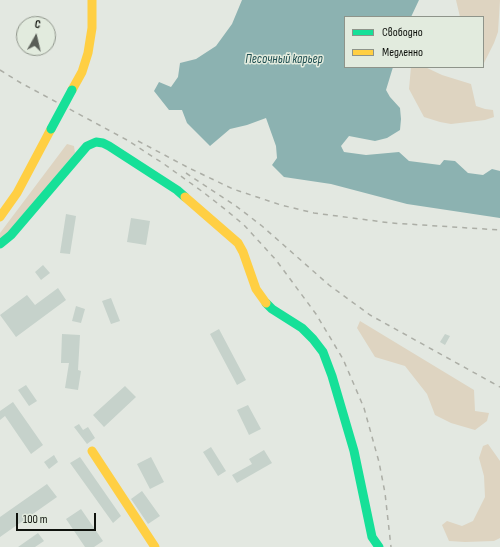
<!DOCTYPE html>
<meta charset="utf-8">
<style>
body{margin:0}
#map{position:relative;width:500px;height:547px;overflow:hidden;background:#e3e8e1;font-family:"Sofia Sans Condensed",sans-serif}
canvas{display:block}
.legend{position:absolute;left:344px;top:16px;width:140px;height:52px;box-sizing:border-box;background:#e2ebde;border:1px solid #8e948a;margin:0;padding:5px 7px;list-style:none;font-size:12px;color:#0f120d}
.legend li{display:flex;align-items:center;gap:8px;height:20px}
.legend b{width:20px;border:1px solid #8e948a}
.north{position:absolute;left:16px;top:16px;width:40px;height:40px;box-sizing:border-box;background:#e2ebde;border:1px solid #8e948a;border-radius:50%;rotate:8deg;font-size:11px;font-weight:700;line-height:16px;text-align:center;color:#0f120d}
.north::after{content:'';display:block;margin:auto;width:14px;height:18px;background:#595d57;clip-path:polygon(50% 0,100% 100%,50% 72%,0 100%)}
.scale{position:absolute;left:16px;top:513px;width:80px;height:18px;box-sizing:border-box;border:2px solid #0f120d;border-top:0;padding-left:5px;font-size:12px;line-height:14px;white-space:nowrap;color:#0f120d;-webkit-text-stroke:3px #e2ebde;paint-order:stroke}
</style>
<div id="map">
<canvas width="500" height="547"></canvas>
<ul class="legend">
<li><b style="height:5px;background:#16e098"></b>Свободно</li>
<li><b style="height:5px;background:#ffcf43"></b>Медленно</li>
</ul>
<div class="north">С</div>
<div class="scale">100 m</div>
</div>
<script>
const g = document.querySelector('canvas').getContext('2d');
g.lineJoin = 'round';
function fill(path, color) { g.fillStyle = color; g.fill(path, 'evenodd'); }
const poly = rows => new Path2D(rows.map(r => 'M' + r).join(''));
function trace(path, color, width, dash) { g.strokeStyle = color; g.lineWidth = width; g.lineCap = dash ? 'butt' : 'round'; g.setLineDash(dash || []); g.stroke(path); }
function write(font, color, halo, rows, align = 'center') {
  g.font = font + ' "Sofia Sans Condensed",sans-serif'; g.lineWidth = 3; g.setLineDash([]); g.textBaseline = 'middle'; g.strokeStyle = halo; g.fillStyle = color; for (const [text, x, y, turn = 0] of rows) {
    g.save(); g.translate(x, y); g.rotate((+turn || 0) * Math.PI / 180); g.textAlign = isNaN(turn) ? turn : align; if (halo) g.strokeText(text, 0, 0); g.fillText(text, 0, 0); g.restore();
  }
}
fill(poly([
 [456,0,500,0,498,32,494,43,483,65,483,17,460,17],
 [411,67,425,67,442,75,471,84,476,106,485,109,493,110,494,117,485,120,451,124,440,122,424,117,409,89],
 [67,144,74,146,75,153,5,236,0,240,0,233],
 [360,321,474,390,475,411,489,413,487,421,475,430,451,423,435,415,427,394,405,366,375,357,357,328],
 [488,444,500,461,500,538,494,541,465,542,449,541,442,525,447,521,462,526,473,521,485,497,484,476,479,458,483,446]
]), '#ded4c1');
fill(poly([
 [242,0,419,0,411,17,345,17,345,67,393,67,386,90,390,97,400,108,401,119,400,130,387,138,375,141,349,136,341,146,344,152,366,155,399,152,409,161,440,165,444,160,455,161,468,173,483,175,492,169,500,171,500,218,407,204,331,184,284,177,272,165,277,158,276,146,266,118,247,125,230,129,210,146,187,123,182,110,169,110,154,91,159,82,171,87,178,77,180,63,196,59,216,46,232,24]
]), '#8cb2b1');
fill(poly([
 [66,214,76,216,70,254,60,253],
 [131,218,150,221,146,245,127,242],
 [43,265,50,273,41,280,35,272],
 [58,288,66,300,16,337,0,315,27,295,35,305],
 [111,298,120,321,111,324,102,301],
 [76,306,85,309,81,323,72,321],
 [219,329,246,380,237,385,210,334],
 [62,334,80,335,78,370,81,371,78,390,65,388,69,363,61,363],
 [445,334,450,336,445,345,440,342],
 [26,385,37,401,29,406,18,390],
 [125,386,136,397,104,427,93,415],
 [13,402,43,445,31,454,5,416,0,420,0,411],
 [248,405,261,429,249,435,237,410],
 [79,424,83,430,88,427,95,438,87,444,74,427],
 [211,447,226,471,218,476,203,452],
 [264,450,272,463,237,483,232,475,252,464,249,459],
 [54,455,58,462,49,469,44,462],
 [80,457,121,516,113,523,70,463],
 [151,457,164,482,150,489,137,464],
 [47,484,57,497,0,537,0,517],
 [142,491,160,516,148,524,131,499],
 [81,509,103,541,94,547,85,547,66,519],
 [38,533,44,541,35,547,18,547]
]), '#c6d2cb');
trace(poly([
 [0,244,11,235,87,146,96,142,103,143,109,146,177,190,185,197],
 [266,303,272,309,302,328,313,339,323,352,332,376,354,451,372,537,379,547]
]), '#16e098', 9);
trace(poly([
 [72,90,82,72,88,53,92,28,92,0],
 [185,197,238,243,243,252,256,289,266,303],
 [0,217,17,193,51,129],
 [92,451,155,547]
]), '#ffcf43', 9);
trace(poly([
 [0,70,21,83,127,140,164,164,203,192,226,210,244,225,276,260,316,314,343,359,364,408,379,462,385,493,391,547],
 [138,141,189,168,233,189,281,205,314,213,391,223,500,230],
 [186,173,236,206,262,226,329,285,370,315,500,387]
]), '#acaea6', 1.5, [5, 5]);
trace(poly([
 [51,129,72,90]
]), '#16e098', 9);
write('italic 13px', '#1d4d4f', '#e2ebde', [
 ["Песочный карьер",284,60]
]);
</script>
